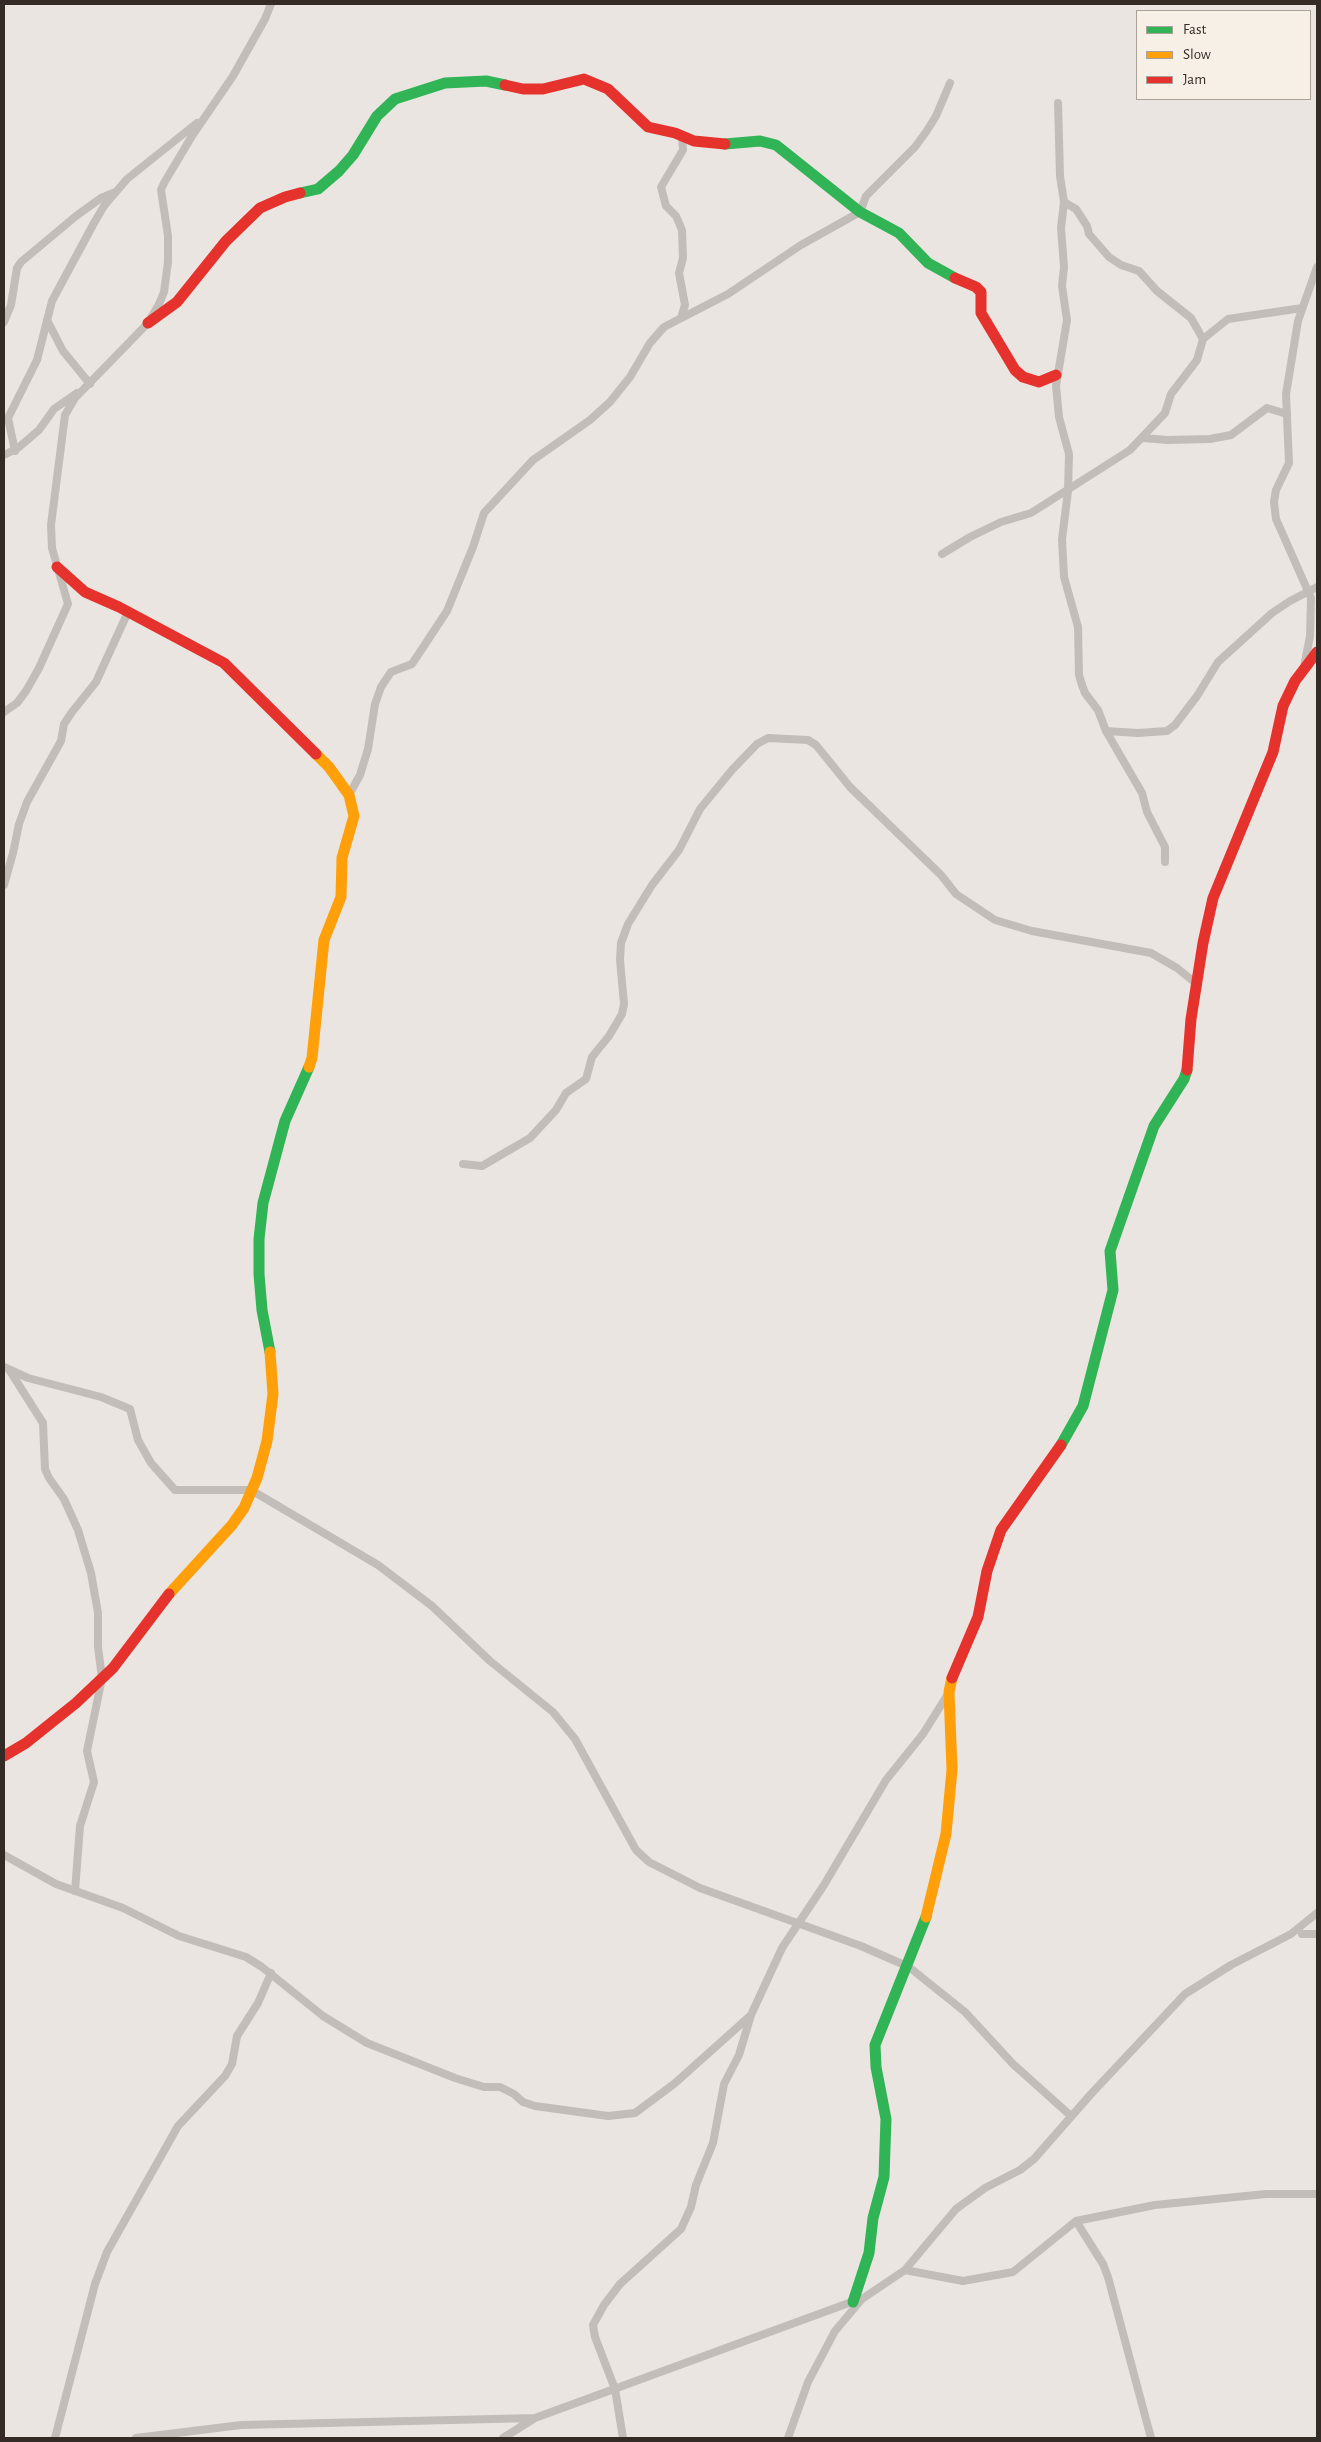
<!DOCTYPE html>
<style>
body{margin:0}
#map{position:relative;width:1321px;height:2442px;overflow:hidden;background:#eae5e0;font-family:"Alegreya Sans",sans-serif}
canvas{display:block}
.frame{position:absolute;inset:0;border:5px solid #342b27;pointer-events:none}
.legend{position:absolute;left:1136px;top:10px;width:175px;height:90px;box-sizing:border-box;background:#f7f0e7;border:1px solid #a9a19a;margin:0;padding:6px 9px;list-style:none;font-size:15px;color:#342b27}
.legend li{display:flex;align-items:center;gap:10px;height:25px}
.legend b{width:25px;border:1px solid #a9a19a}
</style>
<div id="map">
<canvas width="1321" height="2442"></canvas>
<div class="frame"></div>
<ul class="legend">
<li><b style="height:6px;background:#30b455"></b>Fast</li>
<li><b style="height:6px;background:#ff9f0a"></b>Slow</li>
<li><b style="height:6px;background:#e5322d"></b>Jam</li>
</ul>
</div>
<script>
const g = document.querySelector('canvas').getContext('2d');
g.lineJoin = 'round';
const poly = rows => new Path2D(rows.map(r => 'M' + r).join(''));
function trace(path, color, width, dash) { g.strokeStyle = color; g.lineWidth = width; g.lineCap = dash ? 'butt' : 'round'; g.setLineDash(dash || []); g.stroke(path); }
trace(poly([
 [1058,103,1060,176,1064,202,1061,228,1064,267,1062,286,1067,320,1056,386,1059,417,1069,454,1068,491,1062,539,1064,577,1078,627,1079,675,1082,685,1085,693,1098,710,1106,731,1142,793,1147,812,1165,847,1165,862],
 [1064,202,1076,209,1087,226,1089,234,1109,257,1121,265,1139,271,1157,291,1191,318,1203,339],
 [681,318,685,305,679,273,683,258,682,230,676,216,666,206,661,187,683,150,682,136],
 [47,320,63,351,90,384],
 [4,322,11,305,17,268,21,262,76,216,101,198,113,193],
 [1142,438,1168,440,1210,439,1231,435,1267,408,1287,414],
 [15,451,8,418,37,360,52,301,94,223,104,206,127,179,197,123],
 [4,455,18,448,39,430,54,409,77,393],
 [942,554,970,537,1001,522,1031,513,1130,450,1165,413,1171,394,1197,360,1203,339,1228,319,1302,308],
 [1304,667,1310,636,1311,598,1276,519,1274,502,1276,490,1289,463,1286,394,1298,321,1317,267],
 [4,712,17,703,26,691,39,668,68,604,52,548,51,525,65,415,75,398,148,323,159,304,164,292,168,262,168,236,161,190,164,183,192,136,233,76,265,19,271,4],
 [1106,731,1138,733,1167,731,1175,725,1197,696,1218,662,1272,613,1290,601,1317,587],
 [349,795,360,775,368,749,375,704,381,687,391,672,412,664,447,611,473,547,484,513,533,460,590,420,610,402,630,377,650,343,664,327,728,294,801,245,860,212,866,196,915,147,926,132,936,116,950,83],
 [4,885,13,853,19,824,27,802,61,741,64,724,72,712,96,682,128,612],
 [463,1164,482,1166,530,1138,556,1110,566,1093,586,1079,592,1057,609,1036,622,1014,624,1004,620,960,621,943,628,924,652,885,679,850,700,809,732,770,757,744,768,738,808,740,816,745,850,787,941,875,956,894,995,920,1032,931,1151,953,1177,968,1198,985],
 [4,1367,28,1378,101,1397,130,1409,138,1440,151,1463,175,1490,251,1490,378,1565,432,1606,490,1661,553,1712,575,1739,636,1850,649,1862,700,1888,861,1946,909,1967,965,2012,1013,2064,1071,2116],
 [10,1371,43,1423,45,1469,49,1478,64,1499,78,1530,91,1573,98,1613,98,1647,102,1678,87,1751,94,1782,80,1826,75,1891],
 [4,1855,56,1884,123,1908,179,1936,246,1957,262,1967,323,2016,367,2043,455,2078,484,2087,500,2087,514,2094,523,2102,535,2106,608,2116,635,2113,674,2084,750,2016],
 [1302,1934,1317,1934],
 [1076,2221,1103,2264,1108,2277,1151,2438],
 [905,2270,956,2209,985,2188,1020,2170,1034,2159,1091,2094,1185,1994,1231,1965,1291,1934,1317,1913],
 [55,2438,95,2284,107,2252,178,2126,225,2076,232,2064,237,2036,258,2003,271,1973],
 [136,2438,241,2425,535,2418],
 [503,2438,535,2418,857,2300],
 [623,2438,615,2389,595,2337,593,2325,604,2305,620,2284,681,2229,691,2207,696,2185,713,2143,724,2084,739,2055,751,2015,782,1948,824,1885,886,1780,923,1734,948,1694],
 [788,2438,808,2382,835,2331,862,2299,905,2270,963,2281,1013,2272,1076,2221,1155,2205,1266,2194,1317,2194]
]), '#c3bdb9', 8);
trace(poly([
 [725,144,760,141,776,145,860,212,899,233,928,263,955,278],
 [300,193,318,189,339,171,353,155,377,116,395,99,445,83,486,81,505,85],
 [270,1352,262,1310,259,1274,259,1239,263,1203,285,1121,309,1067],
 [1061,1445,1083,1406,1113,1290,1110,1251,1154,1126,1184,1079,1187,1070],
 [853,2302,869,2253,873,2218,884,2177,886,2119,876,2067,875,2045,926,1917]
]), '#30b455', 11);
trace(poly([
 [309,1067,312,1058,324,940,341,897,342,858,354,816,349,795,329,767,316,754],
 [169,1594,232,1525,244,1508,257,1478,267,1441,273,1394,270,1352],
 [926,1917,946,1834,952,1770,949,1692,952,1678]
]), '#ff9f0a', 11);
trace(poly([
 [505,85,523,89,543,89,584,79,608,89,648,127,675,133,694,141,725,144],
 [955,278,976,287,981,292,981,313,1015,370,1023,377,1039,382,1056,375],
 [148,323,177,302,226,241,260,208,285,197,300,193],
 [57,567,85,592,119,607,224,663,316,754],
 [1187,1070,1191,1019,1203,943,1213,898,1273,752,1283,706,1295,681,1317,652],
 [952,1678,978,1617,987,1571,1001,1530,1061,1445],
 [4,1756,26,1743,76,1703,113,1668,169,1594]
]), '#e5322d', 11);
</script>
